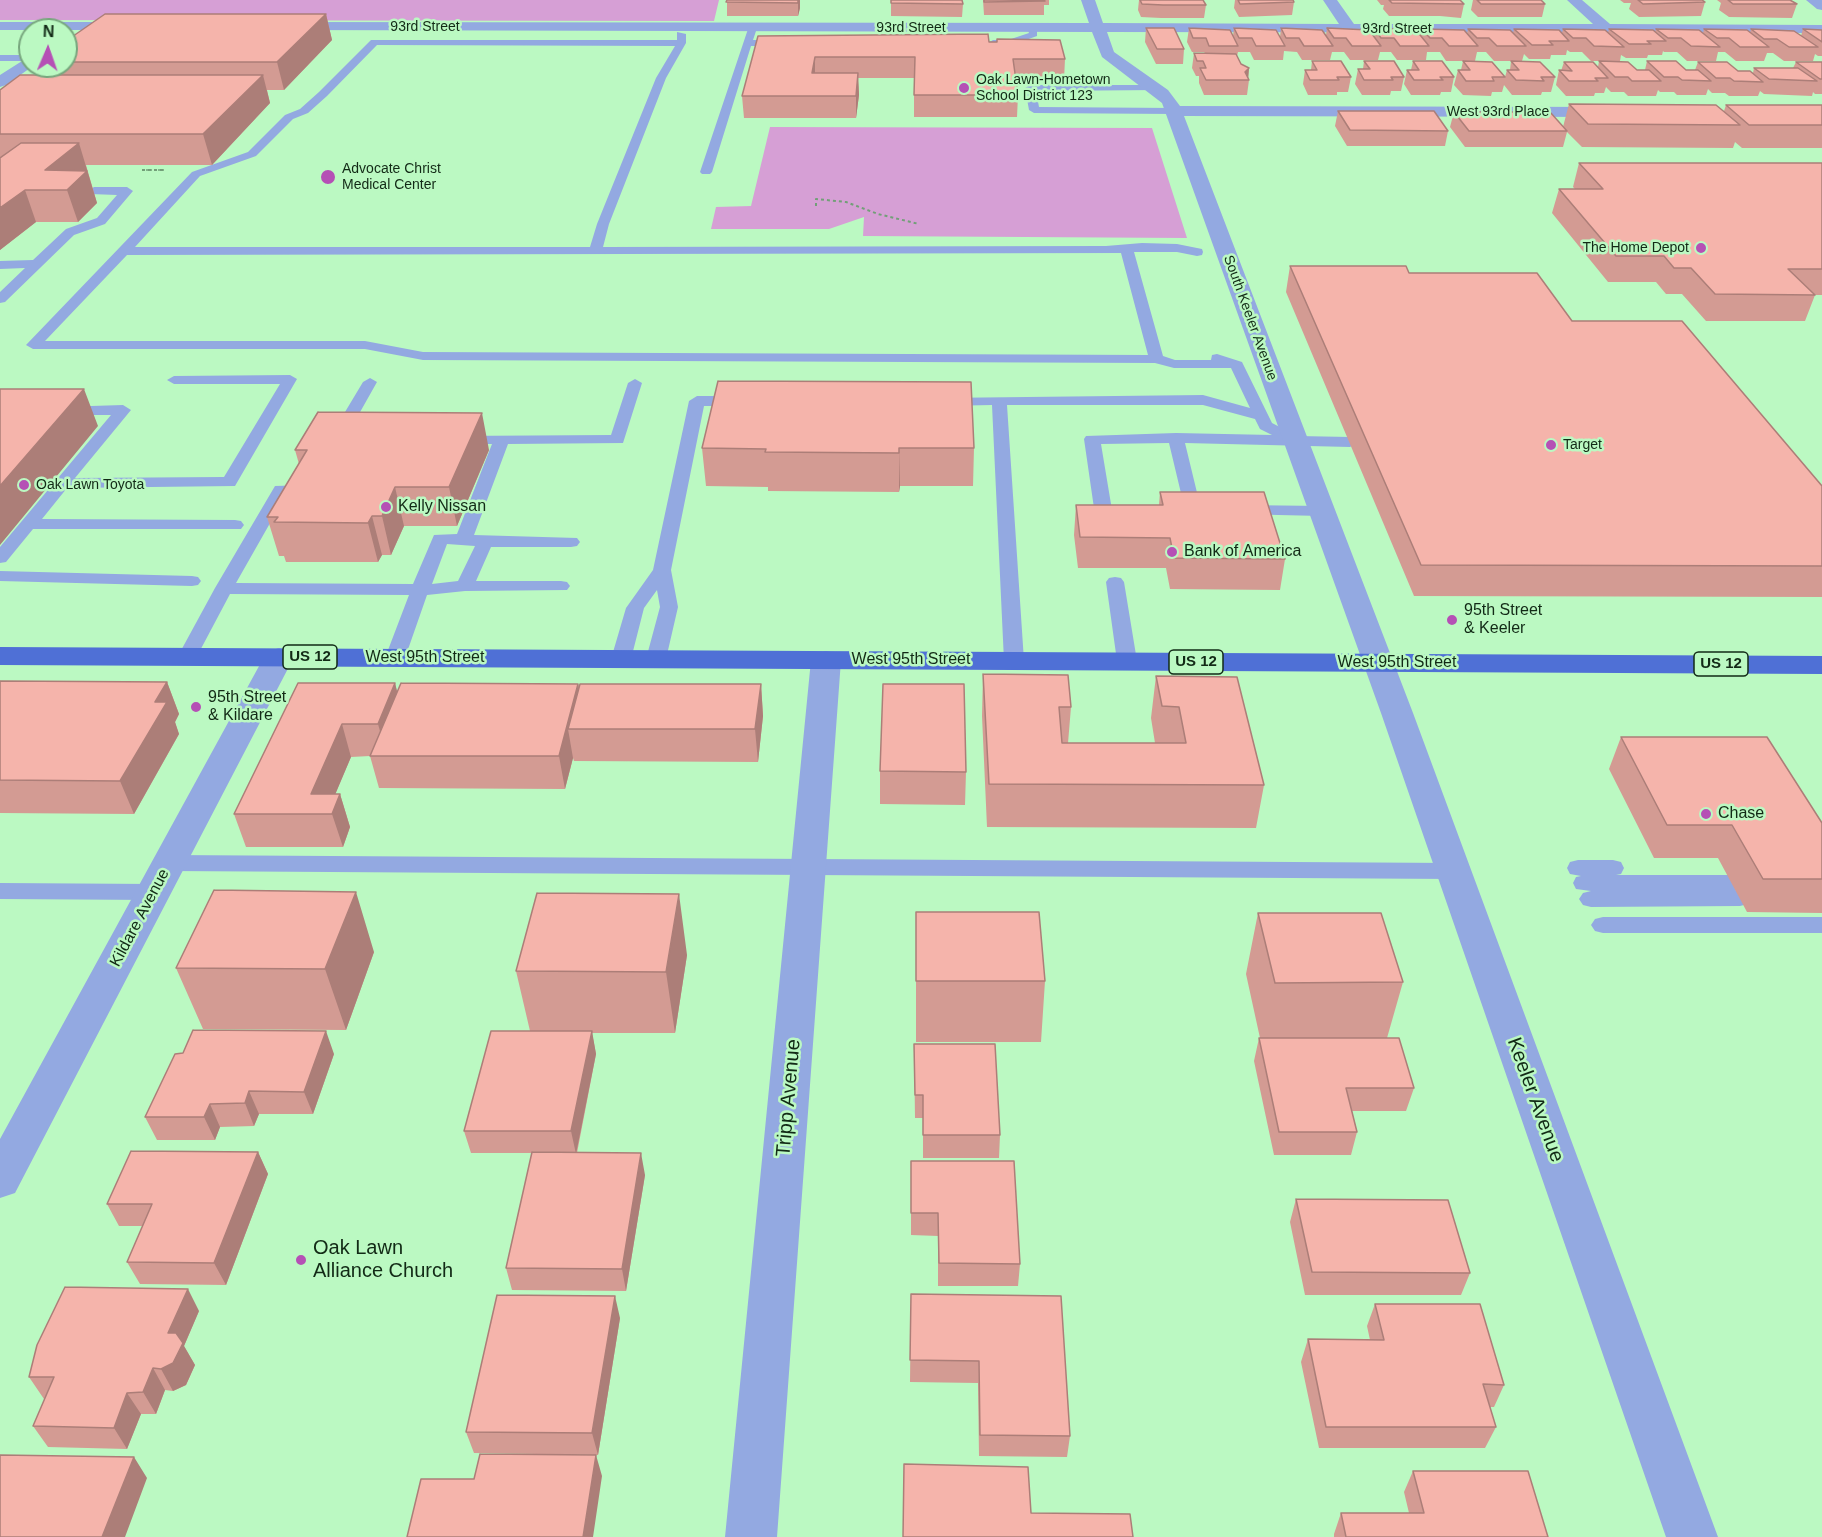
<!DOCTYPE html>
<style>
body{margin:0}
#map{position:relative;width:1822px;height:1537px;overflow:hidden;background:#bbf9c2;font-family:Helvetica,sans-serif}
canvas{display:block}
.north{position:absolute;left:18px;top:18px;width:60px;height:60px;box-sizing:border-box;background:#bbf9c2;border:2px solid #77a67d;border-radius:50%;rotate:2deg;font-size:16px;font-weight:700;line-height:24px;text-align:center;color:#122a16}
.north::after{content:'';display:block;margin:auto;width:21px;height:27px;background:#b550b5;clip-path:polygon(50% 0,100% 100%,50% 72%,0 100%)}
</style>
<div id="map">
<canvas width="1822" height="1537"></canvas>
<div class="north">N</div>
</div>
<script>
const g = document.querySelector('canvas').getContext('2d');
g.lineJoin = 'round';
function fill(path, color) { g.fillStyle = color; g.fill(path, 'evenodd'); }
const poly = rows => new Path2D(rows.map(r => 'M' + r).join(''));
function trace(path, color, width, dash) { g.strokeStyle = color; g.lineWidth = width; g.lineCap = dash ? 'butt' : 'round'; g.setLineDash(dash || []); g.stroke(path); }
function write(font, color, halo, rows, align = 'center') {
  g.font = font + ' Helvetica,sans-serif'; g.lineWidth = 5; g.setLineDash([]); g.textBaseline = 'middle'; g.strokeStyle = halo; g.fillStyle = color; for (const [text, x, y, turn = 0] of rows) {
    g.save(); g.translate(x, y); g.rotate((+turn || 0) * Math.PI / 180); g.textAlign = isNaN(turn) ? turn : align; if (halo) g.strokeText(text, 0, 0); g.fillText(text, 0, 0); g.restore();
  }
}
fill(poly([
 [0,0,719,0,714,21,0,20],
 [770,127,1152,128,1187,238,863,236,864,217,829,229,711,229,716,207,751,206]
]), '#d69fd5');
trace(poly([
 [142,170,164,170]
]), '#729f78', 1.5, [2, 2]);
trace(poly([
 [142,170,164,170],
 [816,206,816,199,846,202,878,214,919,224]
]), '#729f78', 2, [3, 3]);
fill(poly([
 [1032,25,1037,28,1037,36,1009,46,993,46,988,43,993,40,1008,40,1029,33,1027,28,1032,25],
 [748,29,756,31,753,40,785,40,790,43,785,46,751,46,712,172,710,174,702,174,700,172,748,29],
 [677,32,686,34,686,43,666,78,609,224,603,247,1106,246,1142,243,1177,244,1202,249,1203,252,1202,255,1197,256,1177,252,1134,252,1163,356,1175,360,1211,360,1212,355,1217,354,1242,362,1272,423,1297,436,1350,437,1358,442,1350,447,1185,443,1200,505,1210,506,1212,510,1210,514,1204,515,1187,514,1185,510,1169,443,1101,444,1114,522,1111,526,1105,527,1099,526,1096,522,1084,439,1086,436,1176,433,1272,435,1260,429,1255,419,1203,405,1007,405,1024,661,1021,665,1014,667,1007,665,1004,661,992,405,944,406,936,401,939,398,1203,395,1250,408,1231,368,1174,368,1155,363,423,360,365,349,33,349,26,345,192,172,248,152,285,115,300,109,319,92,371,40,677,40,677,32],
 [377,45,675,46,656,78,597,224,590,247,135,247,200,176,256,156,293,119,308,113,327,96,377,45],
 [1121,253,1148,355,423,352,365,341,45,341,127,255,1121,253],
 [0,55,30,55,30,61,0,61,0,55],
 [1030,85,1156,85,1160,86,1160,90,1036,91,1039,107,1174,108,1179,111,1174,114,1034,113,1029,110,1025,88,1030,85],
 [94,187,127,187,133,191,105,224,74,235,5,302,0,303,0,292,25,268,0,269,0,261,33,260,66,229,97,218,117,195,90,194,88,191,94,187],
 [290,375,297,379,235,486,67,488,42,519,235,520,241,521,244,525,241,529,33,529,6,562,0,563,0,547,111,415,64,415,56,410,59,407,123,405,131,410,75,478,224,477,280,384,174,384,167,380,174,376,290,375],
 [370,378,377,382,346,437,338,442,332,440,330,437,363,382,370,378],
 [635,379,642,383,623,443,508,444,474,535,577,538,580,542,577,546,571,547,491,547,476,581,561,581,567,582,570,586,567,590,465,591,427,595,405,658,402,662,395,664,388,662,385,658,409,595,230,594,195,660,188,662,181,660,178,656,215,588,275,486,309,485,317,490,309,495,286,495,236,583,413,584,434,535,457,534,492,444,460,444,452,439,454,436,611,435,628,383,635,379],
 [447,544,475,546,458,581,432,584,447,544],
 [697,396,742,396,750,401,742,406,704,406,671,570,678,607,666,659,663,663,656,665,649,663,646,659,660,607,657,590,644,608,631,659,628,663,614,663,611,659,626,608,653,570,689,401,697,396],
 [1241,505,1322,506,1328,507,1330,511,1328,515,1322,516,1235,514,1233,510,1235,506,1241,505],
 [0,571,192,576,198,577,201,581,198,585,192,586,0,581,0,571],
 [1115,577,1121,578,1124,582,1137,661,1134,665,1127,667,1120,665,1117,661,1106,582,1109,578,1115,577],
 [170,855,1453,863,1461,865,1464,871,1461,877,1453,879,170,871,162,868,159,863,162,858,170,855],
 [1578,860,1613,860,1621,862,1624,868,1621,874,1616,875,1731,875,1739,877,1742,883,1739,889,1735,890,1748,892,1752,898,1748,904,1740,906,1591,907,1583,905,1579,899,1583,893,1591,891,1576,889,1573,883,1576,877,1581,876,1570,874,1567,868,1570,862,1578,860],
 [0,883,154,884,162,886,165,892,162,898,154,900,0,899,0,883],
 [1603,917,1822,917,1822,933,1603,933,1595,931,1591,925,1595,919,1603,917]
]), '#93a9e1');
fill(poly([
 [1081,0,1095,0,1103,23,1339,24,1323,0,1337,0,1354,24,1593,24,1567,0,1582,0,1610,24,1822,25,1822,33,1107,32,1114,52,1168,90,1180,106,1613,107,1621,112,1613,117,1184,116,1413,713,1718,1537,1666,1537,1381,713,1162,103,1102,57,1092,32,285,30,278,26,285,22,1089,23,1081,0],
 [1806,0,1822,0,1822,10,1817,9,1806,0],
 [0,22,131,22,138,26,131,30,0,30,0,22],
 [30,56,30,66,33,66,6,85,0,87,0,75,30,56],
 [279,648,290,651,294,657,15,1193,0,1198,0,1139,264,657,268,651,279,648],
 [826,651,837,654,841,660,777,1537,725,1537,811,660,815,654,826,651]
]), '#93a9e1');
fill(poly([
 [0,647,1822,656,1822,674,0,665,0,647]
]), '#4f70d6');
fill(poly([
 [727,0,800,0,800,8,798,16,727,16],
 [891,0,963,4,962,17,891,16],
 [983,0,1049,0,1049,5,1044,5,1044,15,984,15],
 [1139,0,1203,0,1206,5,1204,18,1161,18,1141,17,1138,10],
 [1228,0,1293,0,1294,2,1292,15,1239,17,1234,8,1235,0],
 [1377,0,1460,0,1464,4,1461,18,1440,16,1389,16,1383,9,1384,5,1381,5],
 [1473,0,1541,0,1545,4,1542,17,1478,17,1471,10],
 [1620,0,1702,0,1705,2,1701,16,1639,17,1629,9,1631,3,1624,3],
 [1717,0,1790,0,1797,4,1792,18,1729,17,1719,10,1721,3],
 [326,14,332,40,284,90,267,90,270,103,212,165,86,165,97,203,78,222,36,222,0,250,0,90,42,75,39,66,66,66,66,41],
 [1146,28,1184,49,1183,64,1156,64,1145,42],
 [1189,28,1233,36,1234,28,1280,37,1281,28,1326,35,1327,28,1373,35,1374,28,1420,36,1422,29,1467,34,1468,29,1513,33,1514,29,1562,33,1563,29,1608,33,1609,29,1655,32,1656,29,1703,33,1704,29,1750,33,1751,29,1801,36,1803,29,1822,30,1822,56,1818,56,1815,54,1813,61,1784,61,1773,53,1767,53,1764,61,1736,61,1725,52,1718,52,1716,61,1687,61,1677,52,1664,52,1663,51,1662,55,1648,55,1647,58,1626,58,1621,55,1620,61,1591,61,1582,52,1570,52,1567,50,1566,55,1551,55,1550,59,1529,59,1524,54,1522,61,1494,61,1486,52,1477,52,1475,61,1446,61,1440,52,1427,52,1426,60,1397,60,1391,52,1380,52,1378,60,1350,60,1344,52,1332,52,1330,60,1302,60,1297,52,1284,51,1283,60,1254,60,1250,52,1238,52,1237,56,1241,64,1249,68,1248,78,1249,80,1247,95,1204,95,1199,83,1199,76,1196,76,1192,68,1194,53,1205,53,1204,52,1192,52,1187,42],
 [758,36,989,42,1065,59,1064,80,1016,80,1018,95,1017,117,914,117,914,78,858,78,859,95,856,118,744,118,742,96],
 [1312,61,1351,77,1348,92,1337,92,1337,95,1308,95,1303,84,1305,70,1311,70],
 [1364,61,1404,77,1401,91,1391,91,1390,95,1362,95,1355,84,1358,69,1363,69],
 [1413,61,1454,77,1451,92,1441,92,1440,95,1411,95,1404,84,1407,70,1411,70],
 [1463,61,1505,77,1507,70,1510,70,1511,61,1555,77,1551,92,1542,92,1541,95,1512,95,1504,85,1502,92,1492,92,1491,96,1463,95,1454,85,1458,70,1461,70],
 [1599,61,1637,70,1645,70,1647,61,1686,70,1695,70,1698,62,1738,71,1753,73,1754,68,1793,68,1796,62,1822,62,1822,94,1815,94,1813,92,1812,96,1764,94,1760,91,1758,96,1729,96,1725,93,1712,93,1708,89,1706,95,1677,95,1674,92,1660,92,1658,90,1656,96,1628,96,1624,92,1611,92,1606,87,1604,93,1595,93,1594,96,1566,96,1556,85,1559,70,1561,71,1564,62,1598,67],
 [1569,104,1724,111,1726,105,1822,105,1822,148,1742,148,1735,142,1733,148,1582,147,1567,132,1563,147,1465,147,1450,127,1454,112,1563,127],
 [1338,111,1448,131,1445,146,1347,146,1335,126],
 [1579,163,1822,163,1822,295,1815,295,1805,321,1706,321,1682,294,1666,294,1656,282,1608,282,1552,213,1559,189,1575,189,1573,187],
 [1290,266,1409,273,1572,321,1822,486,1822,597,1414,596,1286,292],
 [718,381,974,448,973,486,900,486,899,492,768,491,768,487,706,486,702,448],
 [295,450,489,450,457,526,404,526,391,555,382,555,378,562,286,562,284,556,279,556,267,517,299,464],
 [1160,492,1285,559,1280,590,1170,589,1166,568,1078,568,1074,535,1076,505,1159,505],
 [983,674,1071,707,1068,743,1155,743,1151,718,1156,676,1264,785,1256,828,987,827,982,716],
 [0,681,167,682,179,714,175,722,179,734,134,814,0,813],
 [298,683,395,683,397,692,578,684,579,687,761,684,763,716,758,762,574,761,573,758,565,789,379,788,370,756,351,757,335,794,340,794,350,827,343,847,246,847,234,814],
 [1621,737,1822,823,1822,913,1747,912,1718,858,1654,858,1609,769],
 [880,771,966,772,965,805,880,804],
 [916,912,1045,981,1041,1042,916,1042],
 [1258,913,1403,982,1387,1038,1414,1088,1406,1111,1352,1111,1357,1132,1351,1155,1274,1155,1254,1061,1259,1038,1260,1038,1246,974],
 [374,952,346,1030,203,1029,176,968],
 [687,955,675,1033,592,1033,596,1054,577,1153,645,1175,626,1291,512,1290,506,1268,532,1153,471,1153,464,1131,530,1031,516,971],
 [914,1044,1000,1135,999,1158,923,1158,923,1118,915,1118],
 [334,1054,313,1114,259,1114,254,1126,220,1127,215,1140,157,1140,145,1117],
 [258,1152,268,1174,226,1285,140,1284,127,1262,143,1226,119,1226,107,1204],
 [911,1161,1020,1264,1018,1286,938,1286,938,1236,911,1235],
 [1296,1199,1470,1273,1461,1295,1305,1295,1290,1222],
 [911,1294,1070,1436,1067,1457,979,1456,978,1383,910,1382],
 [1375,1304,1504,1385,1494,1407,1490,1407,1496,1427,1485,1448,1319,1448,1301,1362,1308,1339,1370,1340,1367,1326],
 [199,1311,184,1346,195,1365,186,1385,173,1391,165,1390,156,1414,141,1414,127,1449,48,1447,33,1426,45,1399,44,1399,29,1377],
 [620,1318,598,1455,474,1453,466,1432],
 [1413,1471,1548,1537,1334,1537,1334,1534,1341,1513,1409,1513,1404,1492]
]), '#d39b93');
fill(poly([
 [798,0,800,0,800,8,798,16],
 [326,14,332,40,284,90,277,62],
 [815,57,815,78,812,73],
 [1249,68,1248,80,1245,72],
 [858,73,859,95,856,118,856,96],
 [263,75,270,103,212,165,203,134],
 [79,143,97,203,78,222,67,190,45,170],
 [25,190,36,222,0,250,0,208],
 [84,389,98,426,0,545,0,486],
 [482,413,489,450,457,526,449,487],
 [899,448,900,486,899,492],
 [395,487,404,526,391,555,382,516],
 [372,516,382,555,378,562,368,523],
 [167,682,179,714,175,722,179,734,134,814,120,781,155,702],
 [395,683,403,715,387,756,378,724],
 [578,684,584,716,568,729,573,758,565,789,559,756],
 [761,684,763,716,758,762,755,729],
 [342,724,351,757,327,814,311,794],
 [340,794,350,827,343,847,332,814],
 [356,892,374,952,346,1030,325,969],
 [679,894,687,955,675,1033,666,972],
 [326,1031,334,1054,313,1114,304,1092],
 [592,1031,596,1054,576,1154,571,1131],
 [249,1091,259,1114,254,1126,245,1103],
 [210,1104,220,1127,215,1140,204,1117],
 [258,1152,268,1174,226,1285,214,1263],
 [641,1153,645,1175,626,1291,622,1269],
 [188,1289,199,1311,184,1346,195,1365,186,1385,173,1391,161,1369,168,1333],
 [615,1296,620,1318,598,1455,592,1433],
 [153,1368,165,1390,156,1414,143,1392],
 [127,1393,141,1414,127,1449,114,1428],
 [596,1455,602,1476,593,1537,583,1537],
 [134,1457,147,1478,125,1537,102,1537]
]), '#ac7e78');
const building = poly([
 [727,0,798,0,798,3,726,2,727,0],
 [891,0,962,0,963,4,891,3,891,0],
 [984,0,1044,0,1045,1,984,2,984,0],
 [1140,0,1203,0,1206,5,1163,5,1142,4,1140,0],
 [1238,0,1293,0,1294,2,1240,4,1238,0],
 [1389,0,1460,0,1464,4,1392,3,1389,0],
 [1477,0,1541,0,1545,4,1481,4,1477,0],
 [1638,0,1702,0,1705,2,1643,4,1638,0],
 [1728,0,1790,0,1797,4,1733,4,1728,0],
 [105,14,326,14,277,62,66,62,66,41,105,14],
 [1146,28,1174,28,1184,49,1157,49,1146,28],
 [1189,28,1230,30,1238,46,1209,46,1206,38,1193,38,1189,28],
 [1234,28,1276,30,1285,46,1256,46,1252,38,1239,38,1234,28],
 [1281,28,1322,30,1333,46,1304,46,1299,38,1286,38,1281,28],
 [1327,28,1369,30,1381,46,1352,46,1346,38,1334,38,1327,28],
 [1374,28,1416,30,1429,46,1400,46,1394,38,1381,38,1374,28],
 [1422,29,1464,30,1478,46,1449,46,1442,38,1430,38,1422,29],
 [1468,29,1510,30,1526,46,1497,46,1489,38,1477,38,1468,29],
 [1514,29,1559,30,1569,41,1549,41,1553,45,1532,45,1514,29],
 [1563,29,1605,30,1624,47,1594,46,1586,38,1573,38,1563,29],
 [1609,29,1653,30,1666,41,1647,41,1651,44,1629,44,1609,29],
 [1656,29,1699,30,1720,47,1691,46,1681,38,1668,38,1656,29],
 [1704,29,1747,30,1769,47,1740,47,1729,38,1717,38,1704,29],
 [1751,29,1794,31,1818,47,1789,47,1777,39,1764,39,1751,29],
 [1803,29,1822,30,1822,42,1803,29],
 [988,34,989,42,997,42,997,39,1060,40,1065,59,1013,59,1018,95,914,95,915,57,815,57,812,73,858,73,856,96,742,96,758,36,988,34],
 [1194,53,1236,54,1241,64,1249,68,1245,72,1249,80,1206,80,1200,68,1206,68,1203,61,1197,61,1194,53],
 [1312,61,1341,61,1351,77,1337,77,1339,80,1310,80,1305,70,1317,70,1312,61],
 [1364,61,1394,61,1404,77,1391,77,1393,80,1364,80,1358,69,1370,69,1364,61],
 [1413,61,1442,61,1454,77,1440,77,1443,80,1414,80,1407,70,1419,70,1413,61],
 [1463,61,1492,62,1505,77,1492,77,1494,81,1466,81,1458,70,1470,70,1463,61],
 [1511,61,1540,62,1555,77,1541,77,1544,81,1516,80,1507,70,1519,70,1511,61],
 [1599,61,1628,62,1637,70,1649,70,1661,81,1632,81,1628,77,1615,77,1599,61],
 [1647,61,1676,61,1686,70,1698,70,1711,81,1682,80,1678,77,1664,77,1647,61],
 [1564,62,1593,62,1608,78,1595,78,1598,81,1569,81,1559,70,1572,71,1564,62],
 [1698,62,1727,62,1738,71,1750,71,1763,82,1734,81,1730,78,1716,78,1698,62],
 [1796,62,1822,62,1822,79,1820,79,1796,62],
 [1754,68,1798,68,1817,81,1769,79,1754,68],
 [20,75,263,75,203,134,0,134,0,90,20,75],
 [1569,104,1716,105,1740,125,1588,124,1569,104],
 [1726,105,1822,105,1822,125,1749,125,1726,105],
 [1338,111,1434,111,1448,131,1350,130,1338,111],
 [1454,112,1550,112,1567,131,1469,131,1454,112],
 [21,143,79,143,45,170,87,171,67,190,25,190,0,208,0,158,21,143],
 [1579,163,1822,163,1822,269,1788,269,1815,295,1715,294,1691,268,1674,268,1664,256,1616,256,1559,189,1603,189,1579,163],
 [1290,266,1406,266,1409,273,1537,273,1572,321,1682,321,1822,486,1822,566,1421,565,1290,266],
 [718,381,971,382,974,448,899,448,899,453,765,452,766,449,702,448,718,381],
 [0,389,84,389,0,486,0,389],
 [318,412,482,413,449,487,395,487,382,516,372,516,368,523,274,522,278,517,267,517,307,450,295,450,318,412],
 [1160,492,1264,492,1285,559,1174,558,1170,538,1080,537,1076,505,1163,505,1160,492],
 [983,674,1068,675,1071,707,1059,707,1062,743,1186,743,1179,707,1162,706,1156,676,1237,677,1264,785,989,784,983,674],
 [0,681,167,682,155,702,167,702,120,781,0,780,0,681],
 [298,683,395,683,378,724,342,724,311,794,340,794,332,814,234,814,298,683],
 [401,683,578,684,559,756,370,756,401,683],
 [580,684,761,684,755,729,568,729,580,684],
 [883,684,964,684,966,772,880,771,883,684],
 [1621,737,1767,737,1822,823,1822,879,1763,879,1732,825,1667,825,1621,737],
 [214,890,356,892,325,969,176,968,214,890],
 [537,893,679,894,666,972,516,971,537,893],
 [916,912,1039,912,1045,981,916,981,916,912],
 [1258,913,1381,913,1403,982,1275,983,1258,913],
 [193,1030,326,1031,304,1092,249,1091,245,1103,210,1104,204,1117,145,1117,175,1054,183,1053,193,1030],
 [491,1031,592,1031,571,1131,464,1131,491,1031],
 [1259,1038,1399,1038,1414,1088,1346,1088,1357,1132,1279,1132,1259,1038],
 [914,1044,995,1044,1000,1135,923,1135,923,1095,915,1095,914,1044],
 [131,1151,258,1152,214,1263,127,1262,152,1204,107,1204,131,1151],
 [532,1152,641,1153,622,1269,506,1268,532,1152],
 [911,1161,1014,1161,1020,1264,939,1263,938,1213,911,1213,911,1161],
 [1296,1199,1448,1200,1470,1273,1312,1272,1296,1199],
 [65,1287,188,1289,168,1333,176,1333,183,1343,173,1363,161,1369,153,1368,143,1392,127,1393,114,1428,33,1426,54,1377,29,1377,37,1345,65,1287],
 [911,1294,1061,1296,1070,1436,980,1435,979,1361,910,1360,911,1294],
 [497,1295,615,1296,592,1433,466,1432,497,1295],
 [1375,1304,1480,1304,1504,1385,1483,1384,1496,1427,1326,1427,1308,1339,1384,1340,1375,1304],
 [480,1454,596,1455,583,1537,407,1537,421,1479,474,1479,480,1454],
 [0,1455,134,1457,102,1537,0,1537,0,1455],
 [904,1464,1028,1467,1031,1513,1130,1514,1133,1537,903,1537,904,1464],
 [1413,1471,1528,1471,1548,1537,1346,1537,1341,1513,1424,1513,1413,1471]
]);
fill(building, '#f5b4ab');
trace(building, '#ac7e78', 1.5);
for (const [x, y, r, color] of [
 [964,88,6,"#b550b5"],
 [328,177,8,"#b550b5"],
 [1701,248,6,"#b550b5"],
 [1551,445,6,"#b550b5"],
 [24,485,6,"#b550b5"],
 [386,507,6,"#b550b5"],
 [1172,552,6,"#b550b5"],
 [1452,620,6,"#b550b5"],
 [196,707,6,"#b550b5"],
 [1706,814,6,"#b550b5"],
 [301,1260,6,"#b550b5"]
]) { const dot = new Path2D(); dot.arc(x, y, r, 0, 2 * Math.PI); g.fillStyle = color; g.fill(dot); trace(dot, '#bbf9c2', 2); }
write('14px', '#122a16', '#bbf9c2', [
 ["93rd Street",425,27],
 ["93rd Street",911,28],
 ["93rd Street",1397,29],
 ["West 93rd Place",1498,112],
 ["South Keeler Avenue",1250,318,70]
]);
write('14px', '#122a16', '#bbf9c2', [
 ["Oak Lawn-Hometown",976,80],
 ["School District 123",976,96],
 ["Advocate Christ",342,169],
 ["Medical Center",342,185],
 ["The Home Depot",1689,248,"right"],
 ["Target",1563,445],
 ["Oak Lawn Toyota",36,485]
], 'left');
for (const [x, y, w] of [
 [310,657,54],
 [1196,662,54],
 [1721,664,54]
]) { const box = new Path2D(); box.roundRect(x - w / 2, y - 12, w, 24, 4.5); g.fillStyle = '#bbf9c2'; g.fill(box); trace(box, '#122a16', 1.5); }
write('bold 15px', '#122a16', null, [
 ["US 12",310,657],
 ["US 12",1196,662],
 ["US 12",1721,664]
]);
write('16px', '#122a16', '#bbf9c2', [
 ["Kelly Nissan",398,507],
 ["Bank of America",1184,552],
 ["95th Street",1464,611],
 ["& Keeler",1464,629],
 ["95th Street",208,698],
 ["& Kildare",208,716],
 ["Chase",1718,814]
], 'left');
write('16px', '#122a16', '#bbf9c2', [
 ["West 95th Street",425,658],
 ["West 95th Street",911,660],
 ["West 95th Street",1397,663],
 ["Kildare Avenue",140,918,-62]
]);
write('20px', '#122a16', '#bbf9c2', [
 ["Tripp Avenue",789,1098,-85],
 ["Keeler Avenue",1535,1100,70]
]);
write('20px', '#122a16', '#bbf9c2', [
 ["Oak Lawn",313,1248],
 ["Alliance Church",313,1271]
], 'left');
</script>
